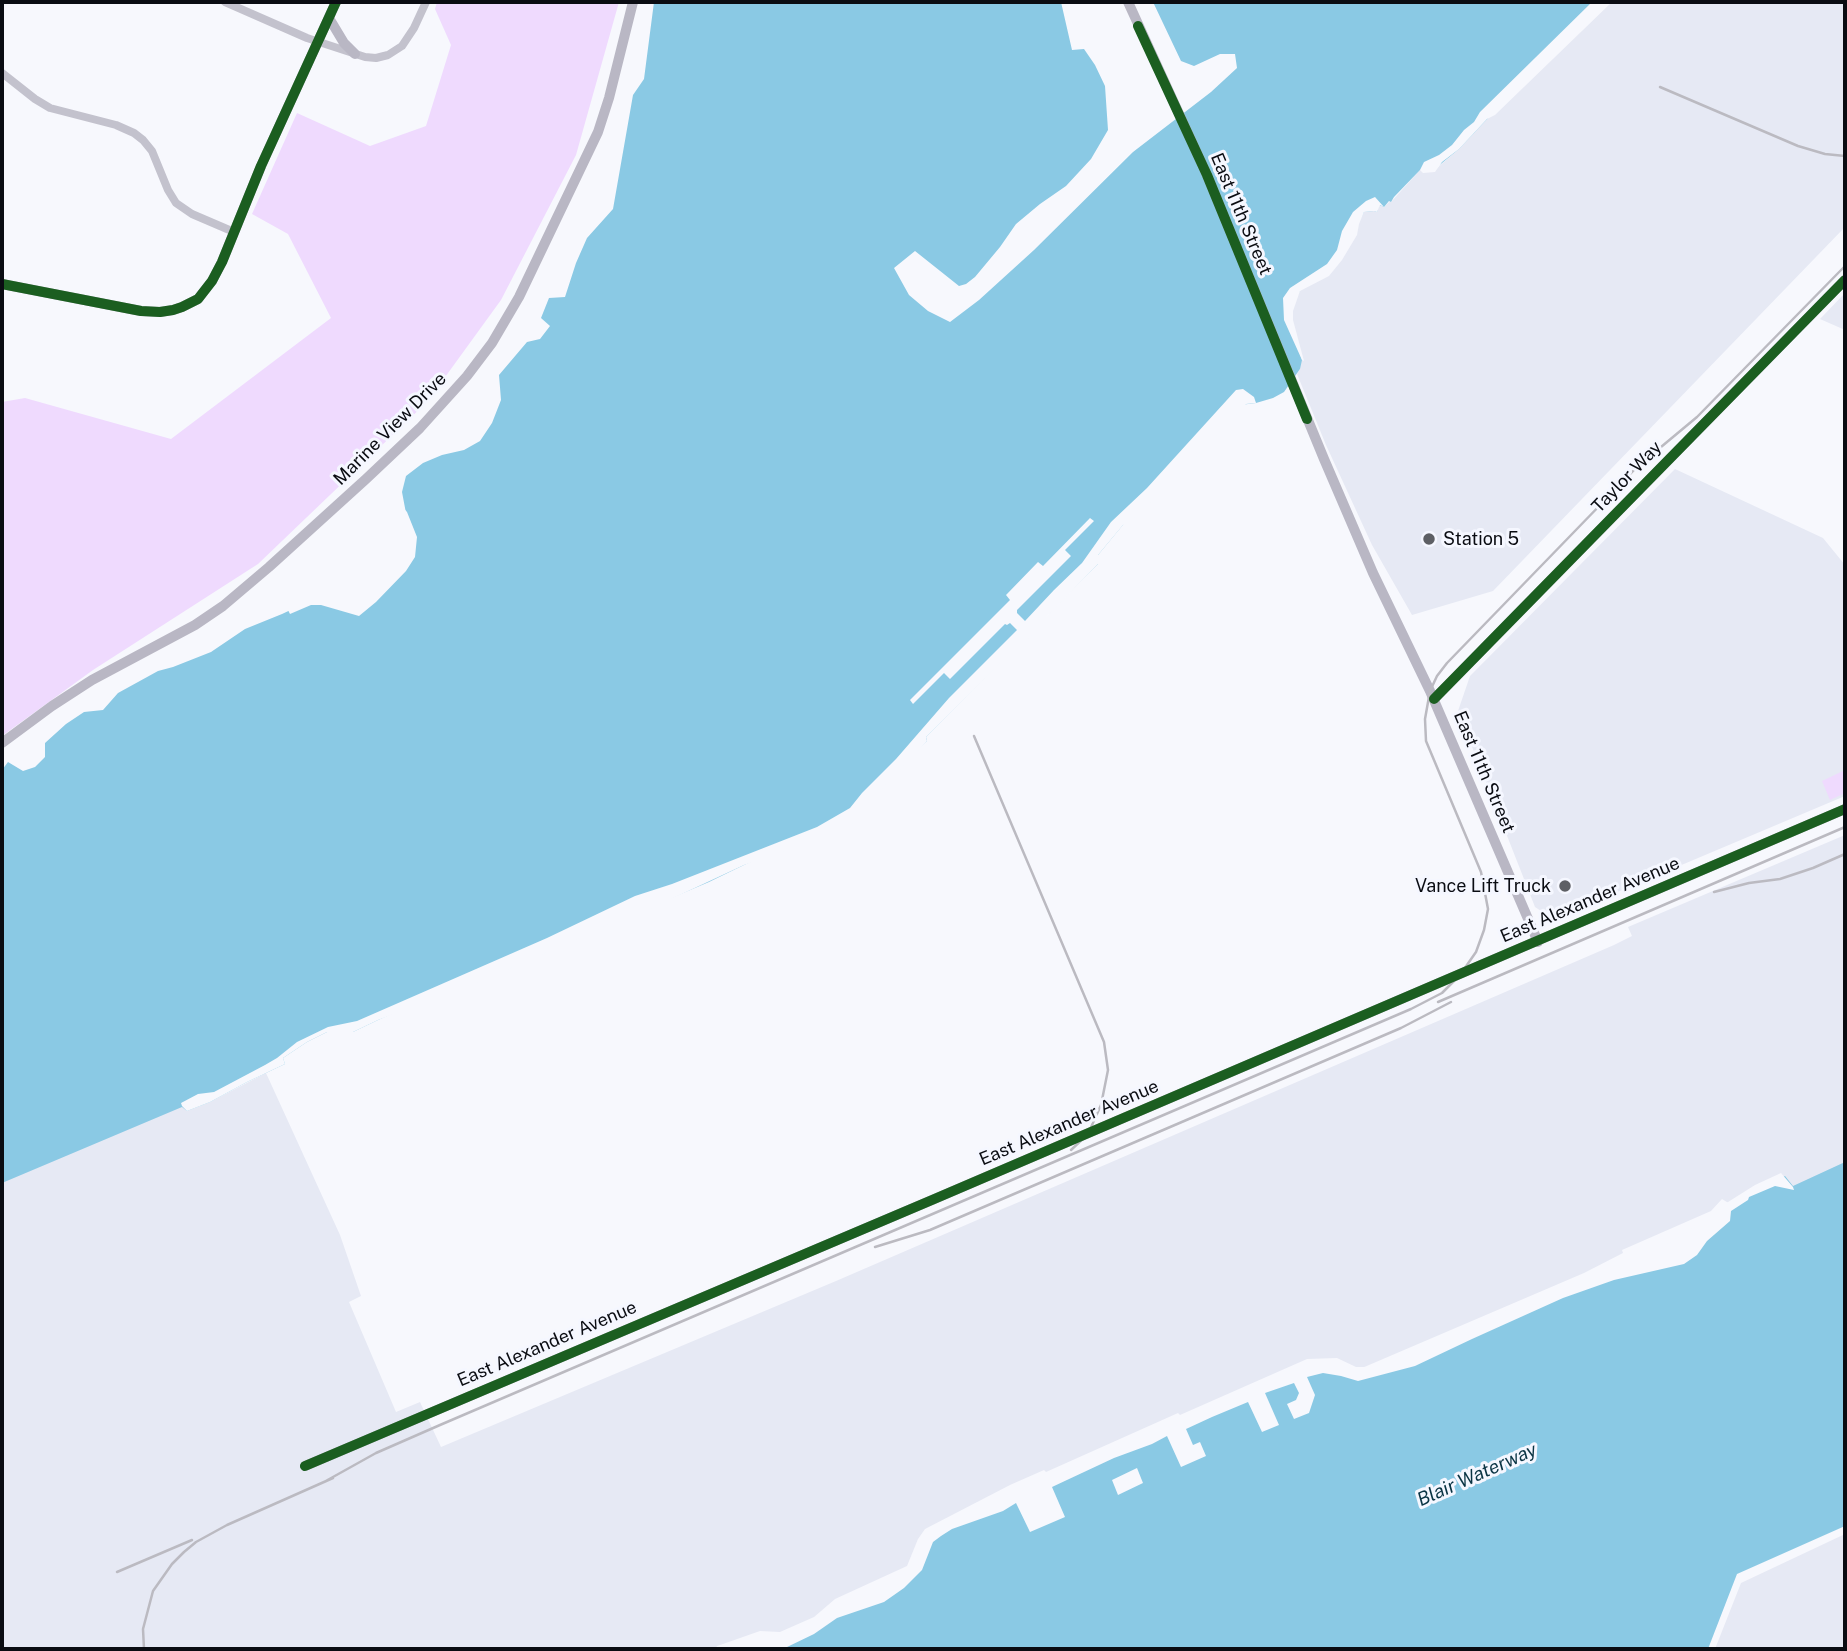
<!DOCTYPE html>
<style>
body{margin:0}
#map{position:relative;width:1847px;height:1651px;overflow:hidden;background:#f7f8fd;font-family:"Public Sans",sans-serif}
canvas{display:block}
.frame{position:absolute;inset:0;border:4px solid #0a0c12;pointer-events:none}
</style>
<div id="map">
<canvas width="1847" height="1651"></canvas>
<div class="frame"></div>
</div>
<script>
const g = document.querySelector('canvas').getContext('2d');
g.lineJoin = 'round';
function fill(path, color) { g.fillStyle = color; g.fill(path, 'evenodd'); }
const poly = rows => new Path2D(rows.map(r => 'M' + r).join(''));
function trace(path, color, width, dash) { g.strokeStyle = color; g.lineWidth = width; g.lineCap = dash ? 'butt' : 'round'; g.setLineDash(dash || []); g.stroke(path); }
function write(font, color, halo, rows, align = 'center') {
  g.font = font + ' "Public Sans",sans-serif'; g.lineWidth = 6; g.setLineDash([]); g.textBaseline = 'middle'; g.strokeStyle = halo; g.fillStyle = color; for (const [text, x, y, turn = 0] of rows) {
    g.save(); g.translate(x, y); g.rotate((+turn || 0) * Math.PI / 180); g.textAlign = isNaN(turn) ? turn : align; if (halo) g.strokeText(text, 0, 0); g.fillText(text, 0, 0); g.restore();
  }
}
fill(poly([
 [1608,2,1845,2,1845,227,1493,591,1412,615,1372,545,1326,445,1297,374,1300,369,1291,326,1291,310,1301,288,1339,260,1364,212,1379,205,1384,207,1390,201,1391,202,1420,170,1437,168,1459,149,1491,115],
 [1845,293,1845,330,1820,319],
 [1675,469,1823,538,1845,565,1845,796,1563,915,1547,915,1535,907,1458,711,1470,676],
 [1845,835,1845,1200,1793,1187,1730,1204,1722,1199,1711,1211,1622,1250,1623,1253,1584,1273,1355,1371,910,1568,797,1628,719,1649,2,1649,2,1154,172,1082,187,1111,210,1102,266,1073,340,1235,361,1296,349,1302,396,1412,420,1402,441,1447,836,1281,1614,945,1632,936,1628,927],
 [1845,1534,1845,1649,1715,1649,1741,1583]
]), '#e6e9f4');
fill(poly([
 [437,2,619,2,576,155,501,300,427,402,258,564,93,670,2,736,2,402,25,398,171,439,331,318,288,234,252,214,297,113,370,146,426,126,451,45,435,9],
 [1845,770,1845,793,1830,800,1822,781]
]), '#efdafe');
fill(poly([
 [654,2,1061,2,1072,50,1084,49,1095,65,1105,86,1108,130,1091,159,1066,186,1040,204,1016,224,1000,247,975,277,966,284,959,286,915,251,894,268,909,295,928,311,950,322,979,300,1034,250,1133,152,1211,92,1237,68,1235,54,1220,54,1194,66,1181,61,1153,2,1608,2,1491,115,1459,149,1436,168,1420,170,1394,197,1391,202,1389,201,1384,207,1379,205,1377,212,1374,211,1364,212,1339,260,1301,288,1291,310,1291,326,1302,360,1300,369,1284,392,1273,398,1256,403,1240,405,1127,520,1098,555,1098,564,926,737,927,741,835,825,744,865,709,882,662,902,631,910,378,1020,353,1032,327,1032,307,1042,283,1058,285,1064,247,1082,210,1102,187,1111,182,1107,2,1183,2,770,8,762,23,771,35,767,45,757,45,743,66,724,84,712,103,710,118,693,158,671,173,667,211,652,245,629,282,614,312,600,353,608,366,606,408,562,412,545,402,492,406,476,423,463,442,455,464,450,480,441,492,423,501,400,499,375,527,342,540,339,550,326,541,318,549,298,565,297,576,263,587,238,613,209,633,95,644,79],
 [1845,1162,1845,1526,1737,1574,1708,1649,719,1649,781,1636,910,1569,924,1534,1260,1383,1348,1366,1370,1370,1663,1251,1730,1204,1785,1176,1793,1186]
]), '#8ac9e4');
fill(poly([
 [1592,2,1612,2,1495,115,1487,119,1459,149,1442,162,1435,172,1423,173,1420,170,1424,162,1439,155,1452,145,1464,130,1474,122,1480,112],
 [1375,197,1384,207,1380,205,1377,212,1374,211,1364,212,1359,224,1357,235,1342,260,1329,276,1300,291,1293,311,1293,320,1304,361,1302,360,1284,320,1283,298,1290,288,1327,264,1337,250,1342,231,1353,212,1366,201],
 [1243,389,1254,397,1256,403,1246,404,1166,488,1129,523,1123,525,1098,555,1098,564,1034,630,1036,632,1027,640,1025,639,926,737,927,741,873,798,850,827,836,829,781,853,744,865,641,913,632,913,579,938,477,983,378,1020,353,1032,327,1032,307,1042,283,1058,285,1064,247,1082,210,1102,187,1111,182,1106,181,1103,198,1094,214,1092,265,1065,277,1058,297,1042,328,1027,357,1021,547,938,635,896,672,884,817,827,850,808,862,793,896,759,949,698,1017,630,1010,623,1007,625,1005,624,950,679,944,673,913,704,910,700,1010,600,1006,595,1038,562,1043,566,1090,518,1094,521,1065,550,1071,556,1017,610,1017,613,1025,621,1054,590,1082,563,1111,522,1147,488,1236,390],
 [400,504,407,512,417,537,415,557,406,571,376,602,359,616,321,605,311,605,290,614,287,608,311,597,333,598,353,605,364,603,405,560,409,544],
 [1781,1173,1793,1187,1794,1190,1775,1186,1749,1197,1748,1200,1731,1211,1730,1221,1707,1241,1697,1255,1684,1264,1614,1280,1563,1298,1472,1339,1415,1366,1358,1381,1341,1376,1323,1373,1307,1377,1315,1395,1309,1413,1294,1419,1287,1404,1296,1400,1299,1393,1294,1383,1265,1393,1279,1425,1262,1432,1248,1402,1212,1417,1186,1429,1193,1445,1200,1442,1206,1456,1181,1467,1167,1436,1152,1444,1114,1458,1052,1487,1065,1517,1030,1532,1016,1503,1003,1511,952,1529,941,1536,933,1542,922,1570,904,1588,884,1602,837,1618,814,1634,785,1648,780,1649,715,1649,717,1646,723,1644,760,1631,780,1632,814,1617,835,1599,907,1566,918,1539,925,1529,1010,1485,1044,1470,1046,1472,1178,1413,1180,1415,1307,1359,1337,1358,1356,1367,1369,1367,1504,1311,1623,1258,1661,1248,1701,1223,1728,1202,1755,1185],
 [1137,1468,1143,1483,1118,1495,1112,1480]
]), '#f7f8fd');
trace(poly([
 [225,2,307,38,365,57,376,58,388,55,402,46,414,28,426,2],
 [2,73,35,99,50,108,116,125,134,133,143,140,152,151,168,190,176,203,192,214,234,232]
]), '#c3c2cd', 8);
trace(poly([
 [1128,2,1207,175,1324,459,1373,573,1430,691,1538,942],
 [329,18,344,43,355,54],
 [2,284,141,311,160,312,173,310,182,307,198,299,212,281,222,262,261,166,336,2],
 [1434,699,1845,280],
 [2,743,52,706,92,680,195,625,223,606,269,567,366,479,420,428,467,376,492,343,519,297,598,132,609,98,633,2],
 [305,1466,932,1200,1845,809]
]), '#b9b7c4', 10);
trace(poly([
 [1660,87,1798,146,1825,154,1845,156],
 [974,736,1104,1042,1108,1070,1101,1105,1088,1134,1071,1150],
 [1714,892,1749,883,1780,879,1813,868,1845,854],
 [1438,1002,1845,827],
 [875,1247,930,1230,1401,1028,1451,1002],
 [324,1482,376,1453,440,1425,1411,1009,1442,993,1460,975,1476,952,1484,930,1488,909,1481,872,1426,741,1425,719,1430,691,1437,676,1447,663,1637,467,1697,417,1845,266],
 [117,1572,192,1540],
 [144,1649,143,1629,153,1591,172,1564,184,1552,196,1542,227,1525,333,1478]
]), '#bbbac1', 2.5);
trace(poly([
 [1138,26,1207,175,1307,419],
 [2,284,141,311,160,312,173,310,182,307,198,299,212,281,222,262,261,166,336,2],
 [1434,699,1845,280],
 [305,1466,932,1200,1845,809]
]), '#1b5e20', 10);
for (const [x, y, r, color] of [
 [1429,539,7,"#5d5f64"],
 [1565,886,7,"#5d5f64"]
]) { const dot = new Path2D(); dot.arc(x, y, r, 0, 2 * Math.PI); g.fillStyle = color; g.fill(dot); trace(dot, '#f5f7ff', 2.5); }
write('18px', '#0a0c12', '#f5f7ff', [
 ["East 11th Street",1241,214,67],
 ["Marine View Drive",390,429,-45],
 ["Taylor Way",1627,477,-46],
 ["East 11th Street",1484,772,67],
 ["East Alexander Avenue",1590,900,-23],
 ["East Alexander Avenue",1069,1123,-23],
 ["East Alexander Avenue",547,1344,-23]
]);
write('18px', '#0a0c12', '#f5f7ff', [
 ["Station 5",1443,539],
 ["Vance Lift Truck",1551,886,"right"]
], 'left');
write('italic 19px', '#0a3444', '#f5f7ff', [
 ["Blair Waterway",1477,1475,-24]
]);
</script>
